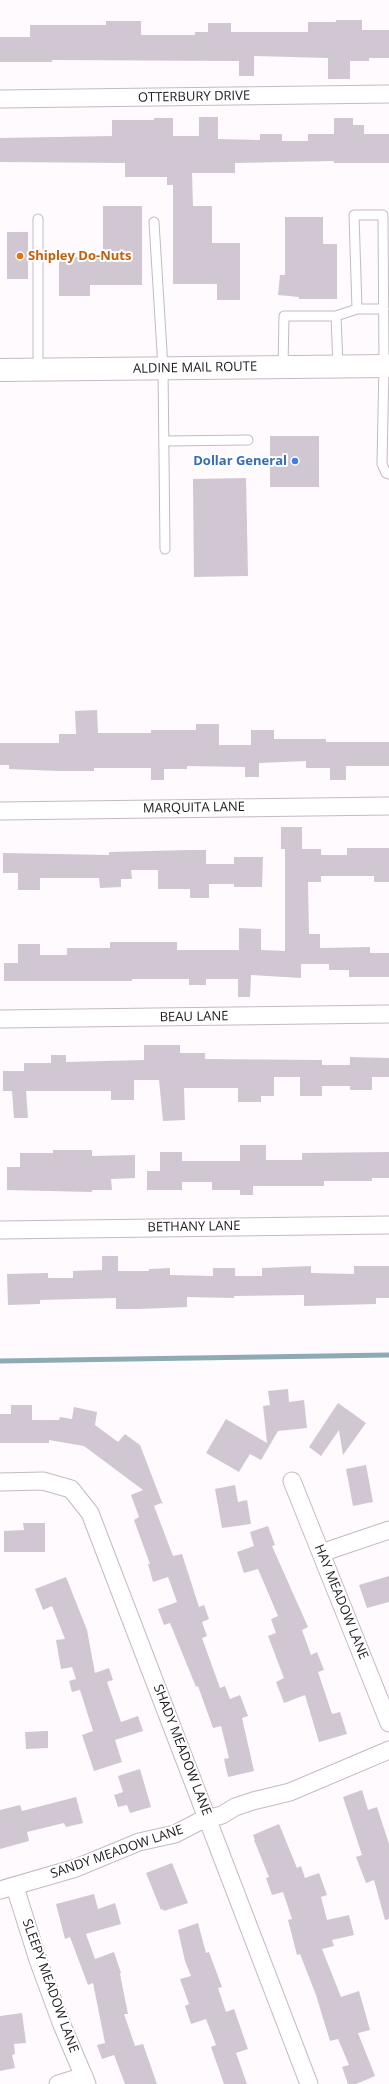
<!DOCTYPE html>
<html>
<head>
<meta charset="utf-8">
<style>
	body { margin:0 }
	canvas { display:block; background:#fefafe }
</style>
</head>
<body>
<canvas width="389" height="2084"></canvas>
<script>
const g = document.querySelector('canvas').getContext('2d');
g.lineJoin = 'round';
function strokePath(path, color, width, dash) {
  g.strokeStyle = color;
  g.lineWidth = width;
  g.lineCap = dash ? 'butt' : 'round';
  g.setLineDash(dash || []);
  g.stroke(path);
}
function fillPath(path, color) {
  g.fillStyle = color;
  g.fill(path, 'evenodd');
}
function label(font, color, halo, rows, align = 'center') {
  g.font = font + ' "Open Sans",sans-serif';
  g.lineWidth = 4;
  g.setLineDash([]);
  g.textBaseline = 'middle';
  g.strokeStyle = halo;
  g.fillStyle = color;
  for (const [text, x, y, turn = 0] of rows) {
    g.save();
    g.translate(x, y);
    g.rotate((+turn || 0) * Math.PI / 180);
    g.textAlign = isNaN(turn) ? turn : align;
    if (halo) g.strokeText(text, 0, 0);
    g.fillText(text, 0, 0);
    g.restore();
  }
}
const stream = new Path2D(`
	M0,1361L389,1355`);
const building = new Path2D(`
	M336,20H362V30H389V58H369V61H350V79H328V58L254,56V76H239V61L52,60V62H0V37H30V25H106V21H141V35H195V32H208V23H231V32H308V22H336Z
	M199,117H218V139L260,140V134H282V141H308V134H334V118H353V125H364V134H389V163H334V161L235,163V173H192L193,206H212V243H240V300H217V284H173V185H167V177H125V163L0,162V138L112,136V120H154V118H173V136H199Z
	M103,206H142V285H90V296H59V257H103Z
	M285,217H323V244H337V299H299V297L278,295L280,275H285Z
	M7,232H28V279H7Z
	M270,436H319V487H270Z
	M246,478L248,576L194,577L193,479Z
	M97,710L98,733H151V730H196V724H219V745H251V730H274V739H326V742H389V766H346V780H330V768H306V761L259,763V777H245V767L187,766V769H164V780H151V768H94V771H59L9,769V765H0V743H59V734H76L75,711Z
	M281,827H302V849H321V855H347V848H389V882H374V876H321V882H308L309,934H320V948L370,947V953H389V977H349V970H329V964H301V978L251,975L250,997H238V979H206V985H189V979H132V981H4V963H18V944H40V955H67V948H110V942H177V950H239V928L261,929V950L285,951V849H281Z
	M190,850H206V864H234V857H263L262,887H234V884H209V898H190V889H158V870H131L132,879H121V887L100,888L99,878H40V890H18V873H3V853L109,855V852Z
	M144,1045H180V1053H205V1059L322,1060V1065H350V1057L389,1058V1077H372V1090H350V1086H322V1096H300V1077H274V1096H261V1102H238V1088H184L185,1120L163,1121L159,1080H134V1100H111V1091H26L28,1118H14L12,1091H3V1071H24V1063H51V1055H66V1062L144,1060Z
	M240,1145H266V1160H302V1153L389,1152V1178H372V1181H324V1186H253V1195H240V1190H212V1182H182V1190H147V1171H160V1152H182V1161H240Z
	M53,1150H92V1156L135,1155V1178L111,1179L112,1190H92V1192L7,1190V1167H20V1153H53Z
	M102,1256H118V1271H149V1269L170,1268V1275L213,1276V1268H235V1276H262V1268L311,1266V1273L354,1274V1266H389V1298H376V1304L304,1306V1295L234,1296V1298L187,1297V1307L139,1309H116V1298L40,1300V1304L8,1305L7,1274L48,1273V1278H73V1271L102,1270Z
	M288,1389L289,1402L304,1400L307,1428L278,1431L261,1460L250,1454L239,1472L206,1453L226,1419L267,1443L263,1406L270,1405L268,1391Z
	M338,1403L366,1423L343,1455L339,1430L321,1456L309,1447Z
	M11,1405H32V1420H59L60,1417L72,1419L74,1407L97,1412L95,1425L118,1442L125,1434L140,1445L163,1505L161,1503L154,1506L173,1556L182,1554L199,1607L204,1605L209,1619L202,1622L207,1636L202,1638L220,1688L225,1686L230,1699L240,1695L248,1716L242,1718L254,1771L228,1777L224,1759L229,1758L221,1726L213,1728L198,1686L196,1687L170,1623L164,1625L158,1609L177,1602L168,1577L153,1582L148,1564H150L134,1520L139,1517L131,1495L143,1490L84,1446L49,1440V1443H0V1414H11Z
	M366,1465L373,1502L353,1506L346,1469Z
	M235,1485L238,1502L247,1500L251,1524L222,1528L215,1489Z
	M23,1523H45V1552H4V1531L24,1530Z
	M268,1526L275,1545L272,1546L308,1627L302,1630L311,1655L317,1652L324,1670L318,1672L332,1714L340,1712L347,1734L319,1742L305,1695L284,1703L276,1682L284,1678L268,1636L276,1633L271,1619L278,1616L258,1569L244,1573L237,1552L254,1546L250,1532Z
	M389,1576V1602L367,1608L359,1585Z
	M66,1577L87,1630L95,1673L109,1668L113,1680L107,1682L121,1722L138,1716L143,1731L115,1740L122,1762L94,1771L82,1735L93,1731L80,1690L72,1692L69,1681L76,1679L72,1667L61,1669L56,1640L65,1639L52,1606L43,1610L35,1589Z
	M48,1731V1748L26,1749L25,1732Z
	M140,1769L151,1807L130,1813L127,1805L118,1807L114,1795L123,1792L118,1776Z
	M362,1790L368,1810L377,1807L389,1844V1919L385,1920L374,1880L366,1883L356,1857L362,1855L343,1797Z
	M76,1797L83,1823L66,1827L64,1823L27,1832L29,1841L0,1849V1810L20,1805L22,1811Z
	M279,1824L297,1868L301,1866L305,1878L319,1873L327,1895L321,1897L327,1920L349,1915L354,1935L332,1940L334,1946L322,1949L341,1997L359,1991L370,2030L358,2033L375,2076L356,2084H348L342,2067L349,2065L338,2039L330,2041L316,1995L300,1954L297,1955L288,1920L292,1919L283,1892L272,1895L266,1878L269,1877L254,1840H255L253,1835Z
	M172,1863L188,1903L164,1911L163,1909L161,1910L146,1873Z
	M94,1894L98,1909L115,1903L121,1924L86,1934L95,1959L114,1952L121,1973L120,1974L128,2014H124L135,2046L143,2044L157,2084H125L114,2055L102,2059L97,2045L105,2043L93,1983L88,1985L70,1937L65,1939L56,1904Z
	M198,1923L206,1953L209,1952L222,1987L218,1988L226,2012L234,2009L248,2049L236,2053L247,2084H224L211,2047L216,2045L206,2019L191,2024L185,2006L189,2004L180,1979L191,1976L185,1961L178,1930Z
	M22,2013L26,2043L14,2044L15,2054L12,2055L15,2068L0,2071V2016Z`);
const service = new Path2D(`
	M38,219V369
	M154,222L163,368L165,549
	M357,309L354,215H383L384,366L382,464L386,473L389,474
	M336,316L357,309H384
	M283,367L284,316H336L338,366
	M165,441L248,440`);
const minor = new Path2D(`
	M0,99L389,94
	M0,811L389,806
	M0,1019L389,1014
	M0,1230L389,1225
	M292,1481L389,1723
	M0,1482L43,1481L71,1489L90,1513L309,2084
	M321,1553L389,1530
	M15,1887L38,1960L62,2025L87,2084
	M0,1890L76,1868L139,1842L175,1834L202,1820L222,1815L235,1807L253,1801L290,1792L389,1750
	M58,2084L84,2076`);
const secondary = new Path2D(`
	M0,370L389,366`);
const markers = [
	[20,256,4,"#e8710a"],
	[295,461,4,"#3f7fe0"]
];
const streetNames = [
	["OTTERBURY DRIVE",194,97,-1],
	["ALDINE MAIL ROUTE",195,368,-1],
	["MARQUITA LANE",194,808,-1],
	["BEAU LANE",194,1017,-1],
	["BETHANY LANE",194,1227,-1],
	["HAY MEADOW LANE",341,1602,68],
	["SHADY MEADOW LANE",182,1750,69],
	["SANDY MEADOW LANE",117,1852,-19],
	["SLEEPY MEADOW LANE",50,1986,70]
];
const foodNames = [
	["Shipley Do-Nuts",28,256]
];
const shopNames = [
	["Dollar General",287,461]
];
strokePath(stream, '#8daab5', 5);
fillPath(building, '#d0c7d3');
strokePath(service, '#c4bac5', 11);
strokePath(minor, '#c4bac5', 19);
strokePath(secondary, '#c4bac5', 24);
strokePath(service, '#fff', 9);
strokePath(minor, '#fff', 17);
strokePath(secondary, '#fff', 22);
for (const [x, y, r, color] of markers) {
  const dot = new Path2D();
  dot.arc(x, y, r, 0, 2 * Math.PI);
  g.fillStyle = color;
  g.fill(dot);
  strokePath(dot, '#fff', 1.5);
}
label('13px', '#1d191d', '#fff', streetNames);
label('bold 13px', '#c56008', '#fff', foodNames, 'left');
label('bold 13px', '#366cbe', '#fff', shopNames, 'right');
</script>
</body>
</html>
